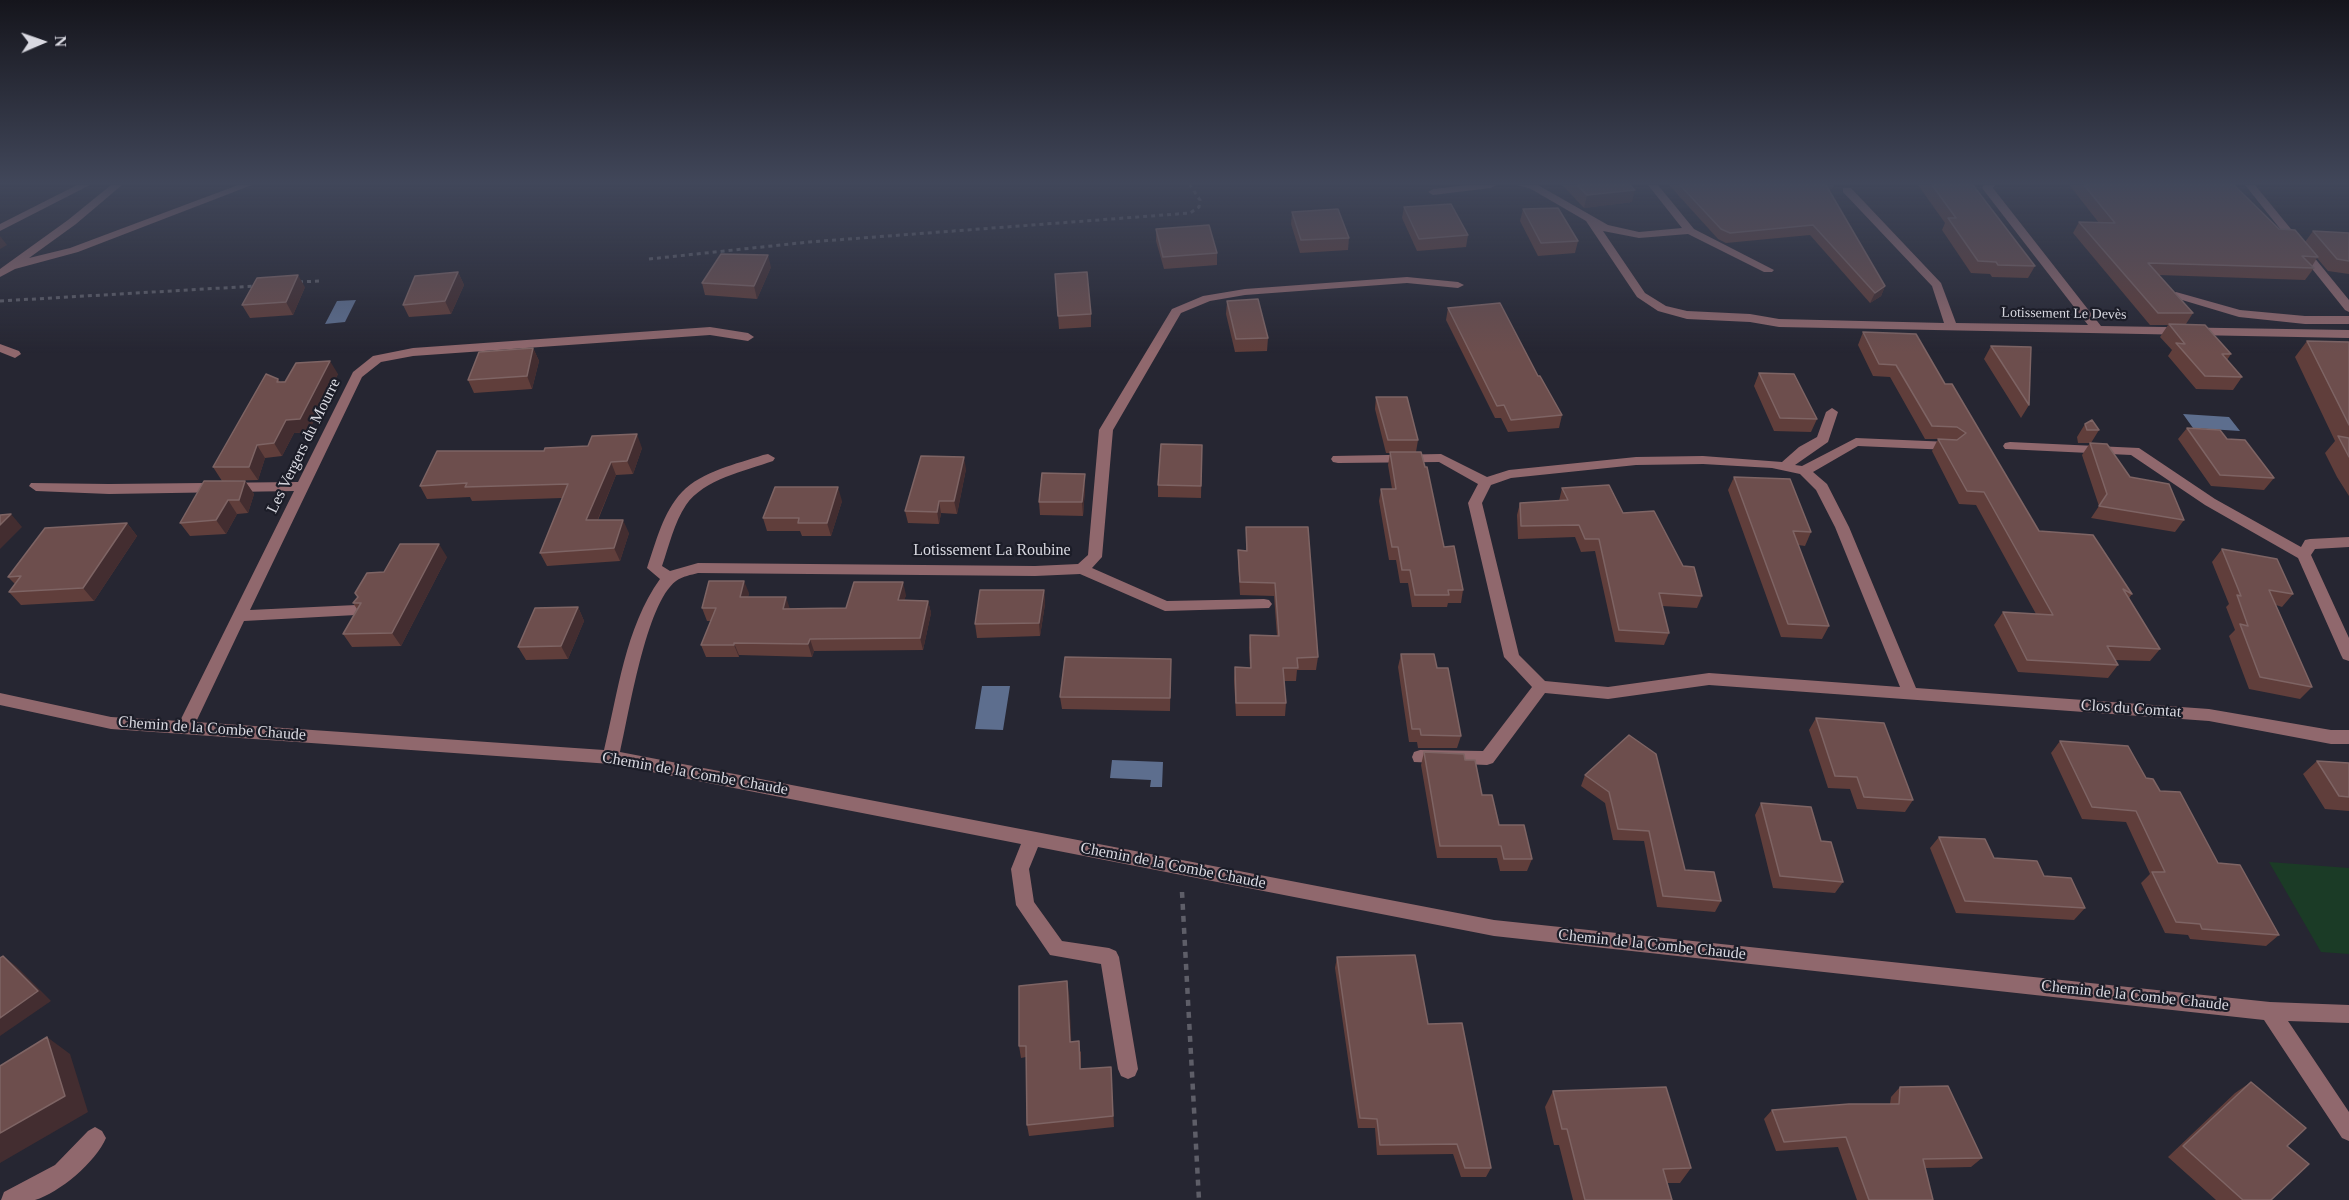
<!DOCTYPE html>
<html>
<head>
<meta charset="utf-8">
<style>
	body { margin:0 }
	#map { position:relative; width:2349px; height:1200px; overflow:hidden; background:#262632; font-family:Georgia,serif }
	canvas { display:block }
	.north { position:absolute; left:12px; top:12px; width:60px; height:60px; -webkit-text-stroke:4px #1c1d28; paint-order:stroke; rotate:88deg; font-size:16px; font-weight:700; line-height:24px; text-align:center; color:#d9d9e1 }
	.north::after { content:''; display:block; margin:auto; width:21px; height:27px; background:#d9d9e1; clip-path:polygon(50% 0,100% 100%,50% 72%,0 100%) }
</style>
</head>
<body>
<div id="map">
<canvas width="2349" height="1200"></canvas>
<div class="north">N</div>
</div>
<script>
const g = document.querySelector('canvas').getContext('2d');
g.lineJoin = 'round';
function fillPath(path, color) {
  g.fillStyle = color;
  g.fill(path, 'evenodd');
}
function strokePath(path, color, width, dash) {
  g.strokeStyle = color;
  g.lineWidth = width;
  g.lineCap = dash ? 'butt' : 'round';
  g.setLineDash(dash || []);
  g.stroke(path);
}
function label(font, color, halo, rows, align = 'center') {
  g.font = font + ' Georgia,serif';
  g.lineWidth = 4.5;
  g.setLineDash([]);
  g.textBaseline = 'middle';
  g.strokeStyle = halo;
  g.fillStyle = color;
  for (const [text, x, y, turn = 0] of rows) {
    g.save();
    g.translate(x, y);
    g.rotate((+turn || 0) * Math.PI / 180);
    g.textAlign = isNaN(turn) ? turn : align;
    if (halo) g.strokeText(text, 0, 0);
    g.fillText(text, 0, 0);
    g.restore();
  }
}
const green = new Path2D(`
	M2269,862L2349,868V954L2321,952Z`);
const water = new Path2D(`
	M356,300L345,322L325,324L337,301Z
	M2183,414L2229,417L2240,431L2193,428Z
	M982,686H1010L1003,730L975,729Z
	M1112,760L1163,762L1162,787H1150L1151,780L1110,778Z`);
const pathFar1 = new Path2D(`
	M649,259L809,242L1190,213L1199,207L1200,200L1190,185
	M299,282L319,281
	M0,301L256,286`);
const path = new Path2D(`
	M1182,892L1199,1200`);
const minor = new Path2D(`
	M77,185H90L0,231V224Z
	M111,185H122L76,224L29,258L70,248L238,185H252L78,252L15,269L0,277V269L68,220Z
	M1467,185H1496L1491,188L1433,195L1428,192L1433,189Z
	M1517,185H1538L1608,225L1639,232L1682,228L1648,185H1658L1694,229L1774,270L1772,272H1764L1688,234L1639,238L1603,231L1645,293L1666,306L1687,311L1750,314L1779,319L1944,323L1932,286L1843,192V188H1851L1941,283L1956,323L2088,325L1982,188L1984,185H1995L1993,188L2101,326L2349,330V338L1779,327L1750,322L1687,319L1658,311L1637,297L1586,221L1531,189Z
	M2245,185H2255L2349,300V312L2345,310Z
	M1407,277L1458,282L1464,285L1458,288L1407,283L1245,295L1210,301L1181,313L1113,430L1102,557L1092,568L1167,601L1264,599L1269,600L1272,604L1269,608L1165,611L1080,574L1035,576L698,573C691,575 683,576 676,581C646,603 629,714 620,752L1494,920L2270,1002L2349,1005V1023L2288,1021L2349,1112V1141L2342,1138L2264,1020L1494,936L1038,847L1029,869L1034,902L1062,941L1109,948L1116,951L1119,957L1138,1069L1135,1076L1128,1079L1121,1076L1118,1069L1101,964L1050,955L1016,905L1011,869L1021,844L611,764L111,729L0,705V693L111,717L180,721L294,491L109,494L36,491L29,486L31,483L109,484L298,482L353,372L373,356L413,348L710,327L748,333L754,337L748,341L710,335L413,356L381,362L362,377L250,610L356,605L361,606L364,610L361,614L356,615L244,621L196,722L604,750C618,693 625,628 660,579L647,568C656,542 663,512 682,492C702,471 737,464 763,455L768,454L775,458L773,461C745,471 704,479 686,505C674,523 669,546 662,566L670,571L698,563L1035,566L1078,564L1088,555L1099,430L1172,309L1203,296L1245,289Z
	M2176,292L2240,310L2305,316H2349V324H2305L2239,317L2172,297L2170,295Z
	M0,344L19,351L21,354L15,358L0,352Z
	M1832,408L1838,412L1828,442L1795,465L1802,466L1856,438L1950,442L1957,446L1950,450L1858,446L1813,472L1827,484L1849,527L1916,688L2209,709L2331,730H2349V744H2331L2209,721L1709,685L1608,699L1545,693L1493,763L1487,765L1414,762L1412,757L1414,752L1420,750L1483,751L1532,687L1504,657L1468,503L1478,484L1439,462L1338,463L1333,462L1331,459L1333,456L1441,454L1487,477L1509,470L1636,457L1703,456L1782,462L1799,447L1817,437L1826,412ZM1703,464L1772,468L1800,474L1816,490L1835,527L1900,687L1709,673L1608,687L1545,681L1519,655L1482,503L1491,485L1511,478L1636,465Z
	M2010,442L2139,448L2215,499L2301,547L2305,540L2310,539L2349,537V547L2315,549L2311,555L2349,638V661L2343,659L2341,655L2298,558L2205,505L2131,455L2005,449L2003,446L2005,443Z
	M95,1127L102,1131L106,1138C96,1162 59,1193 35,1200C25,1200 11,1200 1,1200L4,1192L55,1165L88,1131Z`);
const wall = new Path2D(`
	M1562,185H1630L1632,202L1584,208Z
	M1669,185H1834L1833,188L1829,190L1885,286L1881,296L1870,303L1810,235L1726,243L1718,239Z
	M1918,185H1973L2035,266L2028,278L1992,277L1990,274L1971,273L1942,230L1945,223Z
	M2071,185H2234L2279,229L2305,242L2313,231L2349,233V274L2328,271L2317,258L2312,266L2314,268L2305,280L2159,275L2193,313L2186,324L2231,354L2227,360L2242,377L2233,390L2196,389L2168,356L2172,350L2160,337L2168,325H2150L2073,233L2079,222L2099,223L2070,186Z
	M1404,207L1468,235L1466,247L1417,251L1402,218Z
	M1523,209L1578,241L1575,253L1538,256L1520,221Z
	M1292,212L1349,238L1348,250L1300,253L1291,224Z
	M1156,229L1217,253V265L1164,269L1156,241Z
	M771,267L757,299L705,295L702,283Z
	M458,272L464,285L451,314L409,317L403,305Z
	M1055,274L1091,314V327L1059,329Z
	M305,287L293,315L250,318L242,305Z
	M1227,301L1268,338L1267,351L1235,352L1226,314Z
	M1448,308L1538,376L1562,415L1559,428L1508,432L1501,418H1495L1446,320Z
	M1863,332L1945,384L2039,531L2132,594L2129,598L2160,649L2150,661L2115,660L2118,665L2108,678L2018,672L1994,625L2003,612L2036,614L1976,505L1959,504L1932,451L1938,439H1925L1890,377L1873,376L1858,345Z
	M2307,341L2349,342V496L2337,477L2325,453L2335,441L2295,357Z
	M1991,346L2029,405L2021,418L1984,359Z
	M533,348L539,361L532,389L474,393L468,380Z
	M1759,373L1817,419L1811,432L1774,431L1754,386Z
	M338,374L308,432L294,433L282,456L265,458L258,480L222,481L213,467L278,379L280,382Z
	M1376,397L1418,440L1416,452L1444,547L1463,590L1461,603H1448L1447,607H1412L1408,583H1400L1396,560H1389L1379,501L1381,489H1392L1388,465L1390,453H1386L1375,409Z
	M2085,424L2099,430L2091,443L2130,477L2184,520L2175,532L2091,518L2099,506L2082,455L2090,443H2078L2077,437Z
	M2187,428L2227,439L2274,478L2264,490L2211,486L2178,439Z
	M1202,445L1201,498L1158,497V485Z
	M588,446L642,448L633,474L616,475L598,520L629,533L620,561L547,566L540,553L562,498L472,501L470,497L427,499L420,486L544,451Z
	M966,469L957,514L941,513L939,524L908,523L905,511Z
	M1734,477L1811,532L1805,546L1798,545L1829,626L1822,639L1781,637L1728,490Z
	M245,481L254,494L248,513L237,514L226,534L190,536L180,523Z
	M1085,488L1083,516L1040,515L1039,502Z
	M1562,488L1623,513L1683,566L1702,596L1697,608L1662,606L1669,633L1664,645L1615,642L1595,551L1581,552L1575,537L1518,539L1517,515L1520,503L1559,501Z
	M842,501L831,536H802L800,531H767L763,518Z
	M127,523L137,536L94,601L21,605L9,592L15,584L8,577Z
	M1246,527L1318,657L1316,670H1297L1296,681H1284L1286,703L1285,716H1236L1234,680L1235,667L1250,668L1249,648L1250,635L1277,636L1274,596L1240,595L1238,563V550H1246Z
	M2222,549L2293,594L2282,607L2276,605L2312,687L2300,699L2249,689L2229,636L2235,630L2226,607L2229,604L2212,562Z
	M447,557L401,646L352,647L343,634L357,609L353,603L384,572Z
	M1044,590L1045,604L1040,636L977,638L975,624Z
	M749,593L748,597L790,609L846,608L906,595L904,600L928,601L931,613L923,650L814,651L812,657L739,655V657H706L701,645L711,621H707L702,608Z
	M578,607L584,621L568,659L526,660L518,647Z
	M1401,654L1437,668L1461,736L1457,748H1418L1417,742H1409L1398,667Z
	M1171,659L1170,711L1062,709L1060,697Z
	M1816,718L1913,800L1905,812L1857,809L1850,789L1828,788L1809,730Z
	M1629,735L1685,870L1721,901L1715,912L1657,907L1644,841L1613,840L1605,803L1581,786L1585,775Z
	M2060,741L2146,778L2160,791L2218,863L2279,935L2266,946L2190,939L2188,935L2165,933L2141,883L2150,874L2126,822L2082,819L2051,753Z
	M1424,752L1482,795L1499,825L1532,859L1527,871H1500L1497,858H1437L1421,765Z
	M2317,761L2349,763V811L2325,809L2303,774Z
	M1761,803L1821,841L1843,882L1835,893L1773,888L1755,815Z
	M1939,837L1994,858L2044,876L2085,908L2074,920L1956,913L1930,848Z
	M1337,957L1428,1024L1491,1168L1486,1177H1461L1453,1154L1377,1155L1375,1128H1358L1335,968Z
	M1069,993L1071,1042L1081,1052V1069L1111,1067L1114,1127L1029,1136L1027,1125L1026,1057L1021,1058L1019,1046Z
	M2251,1082L2287,1146L2271,1200H2216L2168,1157L2235,1093Z
	M1900,1087L1982,1158L1971,1167L1925,1168L1933,1200H1857L1838,1147L1776,1151L1764,1119L1772,1110L1890,1104L1891,1097Z
	M1553,1091L1691,1168L1680,1183H1667L1672,1200H1573L1559,1145H1554L1545,1107Z`);
const shadedWall = new Path2D(`
	M1826,185H1834L1833,188L1822,194Z
	M1635,190L1632,202L1584,208L1587,195Z
	M0,236L7,245L0,249Z
	M768,255L771,267L757,299L754,286Z
	M458,272L464,285L451,314L445,301Z
	M298,275L305,287L293,315L286,302Z
	M1885,286L1881,296L1870,303L1875,293Z
	M533,348L539,361L532,389L527,376Z
	M330,361L338,374L308,432L294,433L282,456L274,443L286,420Z
	M637,434L642,448L633,474L627,461Z
	M257,445L265,458L258,480L249,467Z
	M964,457L966,469L957,514L954,501Z
	M611,462L616,475L592,533L586,520Z
	M1085,474V488L1083,516L1082,502Z
	M245,481L254,494L248,513L239,500Z
	M838,487L842,501L831,536L827,523Z
	M228,500L237,514L226,534L216,520Z
	M939,501L941,513L939,524L937,512Z
	M11,514L22,527L0,549V525Z
	M623,520L629,533L620,561L614,548Z
	M127,523L137,536L94,601L83,588Z
	M439,544L447,557L401,646L392,633Z
	M744,581L749,593L744,609L740,597Z
	M903,582L906,595L901,612L898,600Z
	M1044,590L1045,604L1040,636L1039,623Z
	M786,597L790,609H783Z
	M928,601L931,613L923,650L920,638Z
	M578,607L584,621L568,659L561,646Z
	M810,639L814,651L812,657L808,644Z
	M734,643L739,655V657L734,645Z
	M3,956L16,966L51,1001L0,1036V1018Z
	M1067,981L1069,993L1072,1053L1070,1042Z
	M47,1037L70,1054L88,1112L0,1163V1133Z`);
const building = new Path2D(`
	M1577,185H1630L1635,190L1587,195Z
	M1680,185H1826L1885,286L1875,293L1813,225L1730,233L1721,229Z
	M1932,185H1973L2035,266L1998,265L1996,262L1978,261L1948,218H1956Z
	M2084,185H2234L2279,229L2295,230L2318,257L2302,256L2314,268L2148,263L2193,313H2158L2079,222L2115,223Z
	M1451,204L1468,235L1419,239L1404,207Z
	M1558,208L1578,241L1541,243L1523,209Z
	M1338,209L1349,238L1301,240L1292,212Z
	M1209,225L1217,253L1163,257L1156,229Z
	M2313,231L2349,233V261L2337,259Z
	M721,254L768,255L754,286L702,283Z
	M458,272L445,301L403,305L415,276Z
	M1087,272L1091,314L1058,316L1055,274Z
	M298,275L286,302L242,305L257,278Z
	M1258,299L1268,338L1236,339L1227,301Z
	M1500,303L1538,376H1540L1562,415L1511,420L1504,405L1497,406L1448,308Z
	M2169,324L2205,325L2231,354H2222L2242,377L2205,376L2176,343L2185,344Z
	M1863,332L1916,334L1945,384H1952L2039,531L2093,535L2132,594L2123,589L2160,649L2107,646L2118,665L2027,660L2003,612L2053,615L1984,492L1967,491L1938,439L1957,440L1966,433L1957,427L1932,426L1896,365L1879,364Z
	M2307,341L2349,342V425Z
	M1991,346L2031,347L2029,405Z
	M533,348L527,376L468,380L479,352Z
	M330,361L300,419L286,420L274,443L257,445L249,467H213L266,374L278,379L277,382H285L296,363Z
	M1759,373L1794,374L1817,419L1780,418Z
	M1376,397H1407L1418,440H1388Z
	M2092,420L2099,430H2087L2085,424Z
	M2187,428L2220,430L2227,439L2245,440L2274,478L2220,475Z
	M637,434L627,461L611,462L586,520H623L614,548L540,553L568,484L465,487L467,483L420,486L437,451H544L545,448L588,446L592,436Z
	M2338,436L2349,438V457Z
	M2090,443L2107,444L2130,477L2169,484L2184,520L2099,506L2107,494Z
	M1161,444L1202,445L1201,486L1158,485Z
	M1390,452H1421L1425,467H1427L1444,547L1454,546L1463,590H1448L1449,595H1415L1410,570H1402L1398,547H1392L1381,489H1396Z
	M921,456L964,457L954,501H939L937,512L905,511Z
	M1042,473L1085,474L1082,502H1039Z
	M1734,477L1790,479L1811,532L1793,531L1829,626L1788,624Z
	M204,481H245L239,500H228L216,520L180,523Z
	M1609,485L1623,513L1654,511L1683,566L1694,567L1702,596L1659,593L1669,633L1619,630L1599,539H1585L1579,525L1521,526L1520,503L1568,500L1562,488Z
	M775,487H838L827,523H798L799,518H763Z
	M11,514L0,525V515Z
	M127,523L83,588L9,592L21,576L8,577L45,528Z
	M1246,527H1308L1318,657L1297,658L1298,668H1283L1286,703H1236L1235,667L1251,668L1250,635L1279,636L1275,583L1240,582L1238,550L1247,551Z
	M400,544H439L392,633L343,634L361,603H353L358,597L355,593L367,573L384,572Z
	M2222,549L2277,559L2293,594L2269,590L2312,687L2260,677L2240,624L2248,626L2237,595L2241,596Z
	M709,581H744L740,597H786L783,609L846,608L854,582H903L898,600L928,601L920,638L810,639L808,644L734,643V645H701L716,608H702Z
	M980,590H1044L1039,623L975,624Z
	M578,607L561,646L518,647L535,608Z
	M1401,654H1434L1437,668H1448L1461,736L1421,735L1420,729H1412Z
	M1065,657L1171,659L1170,698L1060,697Z
	M1816,718L1884,723L1913,800L1864,797L1857,777L1835,776Z
	M1629,735L1656,754L1685,870L1714,872L1721,901L1663,896L1649,831L1618,829L1609,792L1585,775Z
	M2060,741L2128,746L2146,778L2153,779L2160,791L2180,792L2218,863L2240,865L2279,935L2202,929L2200,924L2176,922L2152,872H2165L2136,811L2092,807Z
	M1424,752L1464,754L1465,760H1475L1482,795H1492L1499,825H1524L1532,859H1504L1501,846H1440Z
	M2317,761L2349,763V797L2339,796Z
	M1761,803L1811,807L1821,841L1831,842L1843,882L1780,876Z
	M1939,837L1985,839L1994,858L2037,861L2044,876L2071,878L2085,908L1965,901Z
	M1415,955L1428,1024L1462,1023L1491,1168H1465L1457,1144L1380,1145L1377,1119L1360,1118L1337,957Z
	M3,956L38,991L0,1018V958Z
	M1067,981L1070,1042L1079,1041L1080,1069L1111,1067L1113,1116L1027,1125L1026,1046H1019V986Z
	M47,1037L65,1096L0,1133V1066Z
	M2251,1082L2306,1128L2287,1146L2309,1164L2271,1200H2243L2183,1146Z
	M1948,1086L1982,1158L1923,1159L1933,1200H1869L1846,1137L1784,1142L1772,1110L1849,1104H1899L1900,1087Z
	M1666,1087L1691,1168L1663,1169L1672,1200H1585L1567,1129H1562L1553,1091Z`);
const farStreetnames = [
	["Lotissement Le Devès",2064,314,1]
];
const streetNames = [
	["Les Vergers du Mourre",304,446,-64],
	["Lotissement La Roubine",992,551],
	["Clos du Comtat",2131,709,4],
	["Chemin de la Combe Chaude",212,729,4],
	["Chemin de la Combe Chaude",695,774,10],
	["Chemin de la Combe Chaude",1173,866,11],
	["Chemin de la Combe Chaude",1652,945,6],
	["Chemin de la Combe Chaude",2135,996,6]
];
fillPath(green, '#1b3b26');
fillPath(water, '#5d6e8e');
strokePath(pathFar1, '#5e5e68', 3, [4, 4]);
strokePath(path, '#5e5e68', 4.5, [6, 6]);
fillPath(minor, '#90686d');
fillPath(wall, '#603e3b');
fillPath(shadedWall, '#432d30');
fillPath(building, '#6d4e4d');
strokePath(building, '#7e6464', 1.5);
const sky = g.createLinearGradient(0, 0, 0, 353);
sky.addColorStop(0, '#15151c');
sky.addColorStop(0.52, '#41475a');
sky.addColorStop(1, '#41475a00');
g.fillStyle = sky;
g.fillRect(0, 0, 2349, 353);
label('14px', '#d9d9e1', '#1c1d28', farStreetnames);
label('16px', '#d9d9e1', '#1c1d28', streetNames);
</script>
</body>
</html>
